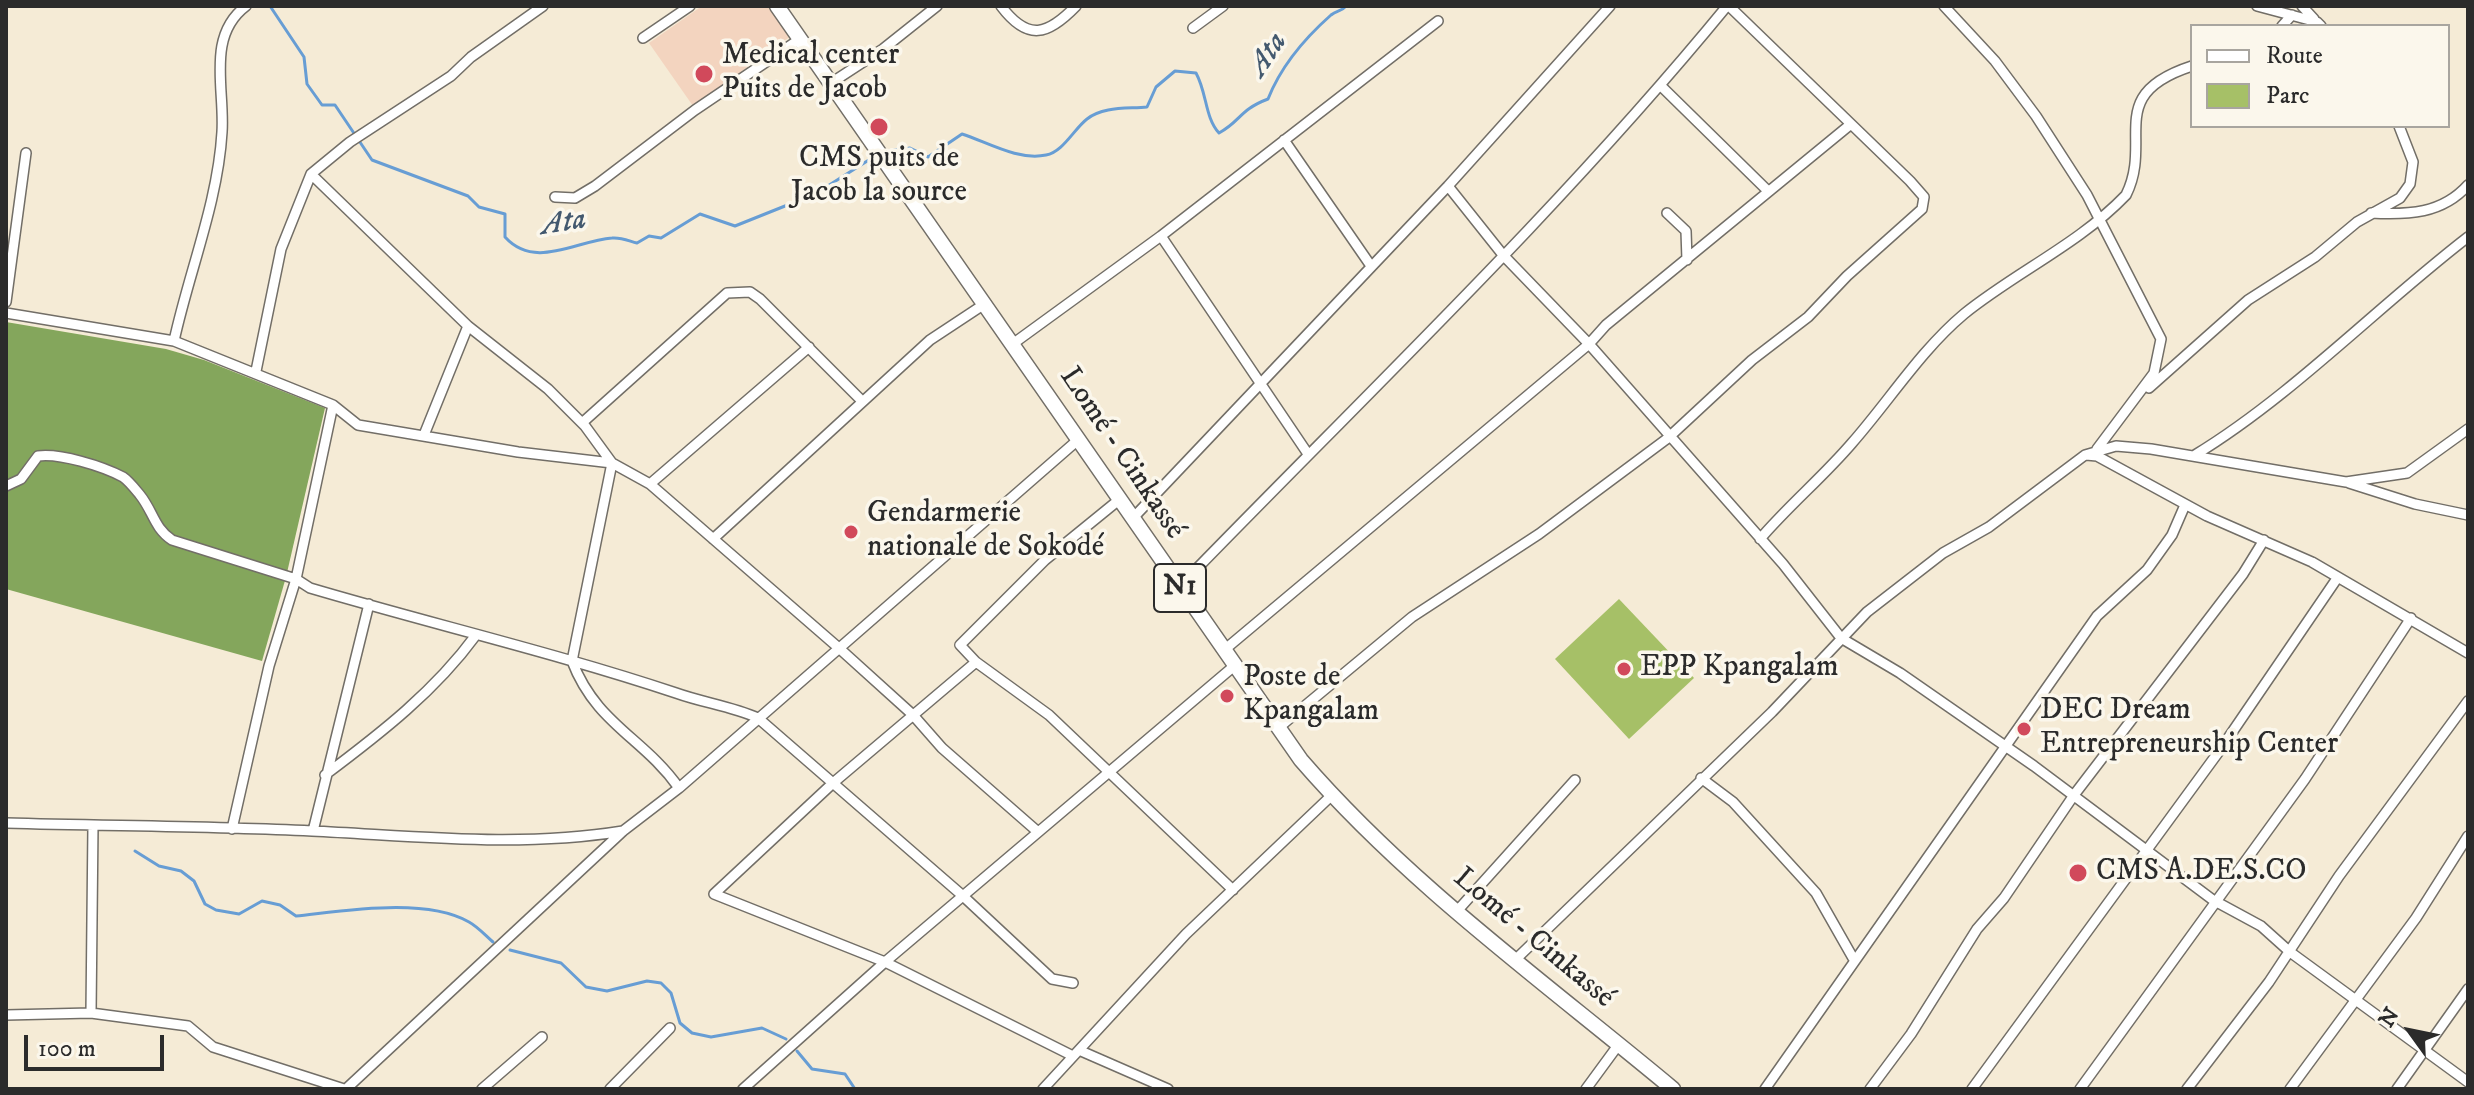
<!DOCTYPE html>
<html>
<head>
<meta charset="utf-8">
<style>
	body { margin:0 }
	#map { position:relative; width:2474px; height:1095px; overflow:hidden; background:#f5ebd6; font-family:"IM FELL DW Pica",serif }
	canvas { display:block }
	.frame { position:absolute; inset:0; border:8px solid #2b2b2b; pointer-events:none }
	.legend { position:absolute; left:2190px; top:24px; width:260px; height:104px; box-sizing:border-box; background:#fbf7ec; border:2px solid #a8a59f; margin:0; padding:10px 14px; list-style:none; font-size:24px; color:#2b2b2b }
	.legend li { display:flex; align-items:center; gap:16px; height:40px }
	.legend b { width:40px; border:2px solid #a8a59f }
	.north { position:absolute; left:2370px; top:991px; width:80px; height:80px; -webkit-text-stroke:6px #fbf7ec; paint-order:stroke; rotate:303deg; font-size:22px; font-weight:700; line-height:32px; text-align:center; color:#2b2b2b }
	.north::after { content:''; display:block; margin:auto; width:28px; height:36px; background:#2b2b2b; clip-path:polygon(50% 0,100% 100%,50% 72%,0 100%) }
	.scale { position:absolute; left:24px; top:1035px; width:140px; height:36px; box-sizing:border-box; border:4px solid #2b2b2b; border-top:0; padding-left:10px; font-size:24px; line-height:28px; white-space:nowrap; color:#2b2b2b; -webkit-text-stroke:6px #fbf7ec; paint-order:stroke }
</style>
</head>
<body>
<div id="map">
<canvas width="2474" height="1095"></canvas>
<div class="frame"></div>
<ul class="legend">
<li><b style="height:10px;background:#fff"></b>Route</li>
<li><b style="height:22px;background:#a6c067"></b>Parc</li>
</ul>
<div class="north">N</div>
<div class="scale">100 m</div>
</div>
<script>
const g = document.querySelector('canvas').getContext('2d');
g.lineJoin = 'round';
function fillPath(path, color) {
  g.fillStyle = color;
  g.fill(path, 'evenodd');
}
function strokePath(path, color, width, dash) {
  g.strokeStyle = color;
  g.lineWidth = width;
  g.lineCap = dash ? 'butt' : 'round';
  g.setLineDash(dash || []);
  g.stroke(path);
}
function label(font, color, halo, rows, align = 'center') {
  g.font = font + ' "IM FELL DW Pica",serif';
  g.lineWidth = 7;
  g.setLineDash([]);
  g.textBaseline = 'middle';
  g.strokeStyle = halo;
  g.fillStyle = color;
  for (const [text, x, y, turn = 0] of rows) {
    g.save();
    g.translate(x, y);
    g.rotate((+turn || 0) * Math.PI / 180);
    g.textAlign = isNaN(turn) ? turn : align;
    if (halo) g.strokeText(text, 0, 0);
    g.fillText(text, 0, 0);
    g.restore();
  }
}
const built = new Path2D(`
	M702,6H770L791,36L693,106L649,43Z`);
const green = new Path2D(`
	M1619,599L1694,678L1629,739L1555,659Z`);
const forest = new Path2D(`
	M6,322L166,349L204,360L325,408L286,577L262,661L6,589Z`);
const stream = new Path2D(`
	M270,6L304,57L307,84L322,105H335L372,160L468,196L479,207L505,214V237C535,270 575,241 612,238C621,237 629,241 637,243L649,236L661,238L700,214L735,226L815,194L872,158
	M889,151L910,148L928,157L962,134C987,142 1018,161 1046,155C1063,152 1074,129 1087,119C1103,106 1128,109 1147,107L1156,87L1175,71L1196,73C1207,93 1205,118 1219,133C1241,121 1239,110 1268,99C1281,66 1305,38 1331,15C1337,10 1341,12 1346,6
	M135,851L159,866L181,871L194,881L205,904L216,910L239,914L262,901L280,905L296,916C344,911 425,897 469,922C478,927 485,935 493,942
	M510,950L561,963L586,987L607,991L647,981L661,983L671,993L680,1023L692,1033L711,1037L762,1028L786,1039
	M797,1051L812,1069L845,1074L855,1089`);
const minor = new Path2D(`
	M1001,6C1028,42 1048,35 1076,6
	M1944,6L1995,61L2036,116L2087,195L2161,339L2154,373L2097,449
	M2257,6L2317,22L2321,26
	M2302,6L2314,19
	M2282,26L2292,15
	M1193,28L1223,6
	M643,38L690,6
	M831,83L883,49L937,6
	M1661,86L1768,191
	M1284,140L1371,266
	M311,174L468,326L548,389L585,426L612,463L572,661C596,724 644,738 679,788
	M1448,186L1503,255L1589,344L1783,564L1841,638L1900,673L2034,766L2213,900L2261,926L2290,952L2468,1082
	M555,197L575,198L595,186L695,110L800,39
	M1667,213L1686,231L1687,260
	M2371,213C2408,215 2442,214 2468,185
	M1161,236L1308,454
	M6,302L26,153
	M6,313L174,341L333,405L358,425L518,452L612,463L650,484L840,649L913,715L942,748L1038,832
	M174,341C189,272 218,202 222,132C225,89 206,36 246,6
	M1014,343L1161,236L1438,21
	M256,371L281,249L311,174L350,142L451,76L471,57L543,6
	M2149,388L2248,300L2315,257L2357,222L2400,198L2410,184L2413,162L2399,126
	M333,405L296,579L310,588C432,624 556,653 676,693C704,703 731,706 758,718L963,896L1052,979L1073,983
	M582,423L727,293L750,292L760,299L862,401
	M424,435L468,326
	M2086,455L2097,456L2207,516L2312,562L2468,653
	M2195,455C2292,396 2377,307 2468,237
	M2349,483L2415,504L2468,515
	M650,484L809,347
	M6,486L21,479L38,456C60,453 102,466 123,477C129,481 135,489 140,495C153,511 154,528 172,540L296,579L269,666L232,829
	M1120,499L1045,560L960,645L976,662L1049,715L1233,890
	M1133,518L1448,186L1610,6
	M713,539L930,340L986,303
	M1760,539C1789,505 1823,477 1852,443C1889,401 1921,350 1964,314C2016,272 2079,244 2126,195C2154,139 2103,95 2192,66
	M1179,587C1364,396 1558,212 1727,6
	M1223,651L1589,344L1606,325L1851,124
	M976,662L833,783L714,894L885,962L1073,1056
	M1277,729L1412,617L1539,534L1668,438L1752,360L1808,317L1847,276L1922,209L1924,197L1910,181L1729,6
	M325,775C381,733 435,691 476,635
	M1701,778L1733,802L1816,893L1853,958
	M6,823C108,826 210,826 312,831C417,836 518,848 623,831
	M313,831L369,604
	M1458,910L1575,780
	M1514,961L1772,712L1867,612L1943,553L1989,527L2085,455L2116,446L2151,449L2346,482L2407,473L2468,429
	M91,1013L93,825
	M6,1015L91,1013L188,1026L213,1047L344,1089
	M1081,1051L1168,1089
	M346,1089L623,831L679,788L1079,439
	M482,1089L542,1037
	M610,1089L670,1028
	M743,1089L885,962L1233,667
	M1043,1089L1186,934L1331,796
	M1586,1089L1619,1044
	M1765,1089L2097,616L2147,570L2172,535L2185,505
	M1870,1089L1911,1034L1977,929L2004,898L2074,795L2243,574L2264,540
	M1972,1089L2220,750L2338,577
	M2080,1089L2305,779L2411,618
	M2187,1089L2269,982L2339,876L2468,701
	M2290,1089L2416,918L2468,836
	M2397,1089L2468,989`);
const highway = new Path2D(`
	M777,6L1301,760C1409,885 1546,983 1673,1089`);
const markers = [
	[704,74,10,"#d1495b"],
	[879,127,10,"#d1495b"],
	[851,532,8,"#d1495b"],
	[1624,669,8,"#d1495b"],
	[1227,696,8,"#d1495b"],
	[2024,729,8,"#d1495b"],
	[2078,873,10,"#d1495b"]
];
const shields = [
	[1180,588,52]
];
const shieldNames = [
	["N1",1180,588]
];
const poiNames = [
	["Medical center",722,57],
	["Puits de Jacob",722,91],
	["CMS puits de",879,160,"center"],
	["Jacob la source",879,194,"center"],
	["Gendarmerie",867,515],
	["nationale de Sokodé",867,549],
	["EPP Kpangalam",1640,669],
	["Poste de",1243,679],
	["Kpangalam",1243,713],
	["DEC Dream",2040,712],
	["Entrepreneurship Center",2040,746],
	["CMS A.DE.S.CO",2096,873]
];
const streetNames = [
	["Lomé - Cinkassé",1121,454,56],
	["Lomé - Cinkassé",1533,939,40]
];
const waterNames = [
	["Ata",1269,55,-56],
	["Ata",564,224,-9]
];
fillPath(built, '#f3d4bf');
fillPath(green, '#a6c067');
fillPath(forest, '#84a65c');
strokePath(stream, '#679dd4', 3);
strokePath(minor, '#726e67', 12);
strokePath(highway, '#726e67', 17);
strokePath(minor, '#fff', 9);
strokePath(highway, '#fff', 14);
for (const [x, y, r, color] of markers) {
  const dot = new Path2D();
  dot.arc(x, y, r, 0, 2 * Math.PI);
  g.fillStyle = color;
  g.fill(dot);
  strokePath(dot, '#fbf7ec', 3);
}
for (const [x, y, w] of shields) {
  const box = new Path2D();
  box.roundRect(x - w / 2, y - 24, w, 48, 6);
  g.fillStyle = '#fbf7ec';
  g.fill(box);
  strokePath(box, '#2b2b2b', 2);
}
label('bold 28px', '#2b2b2b', null, shieldNames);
label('30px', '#2b2b2b', '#fbf7ec', poiNames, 'left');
label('30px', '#2b2b2b', '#fbf7ec', streetNames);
label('italic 32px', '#43596f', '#fbf7ec', waterNames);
</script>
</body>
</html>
